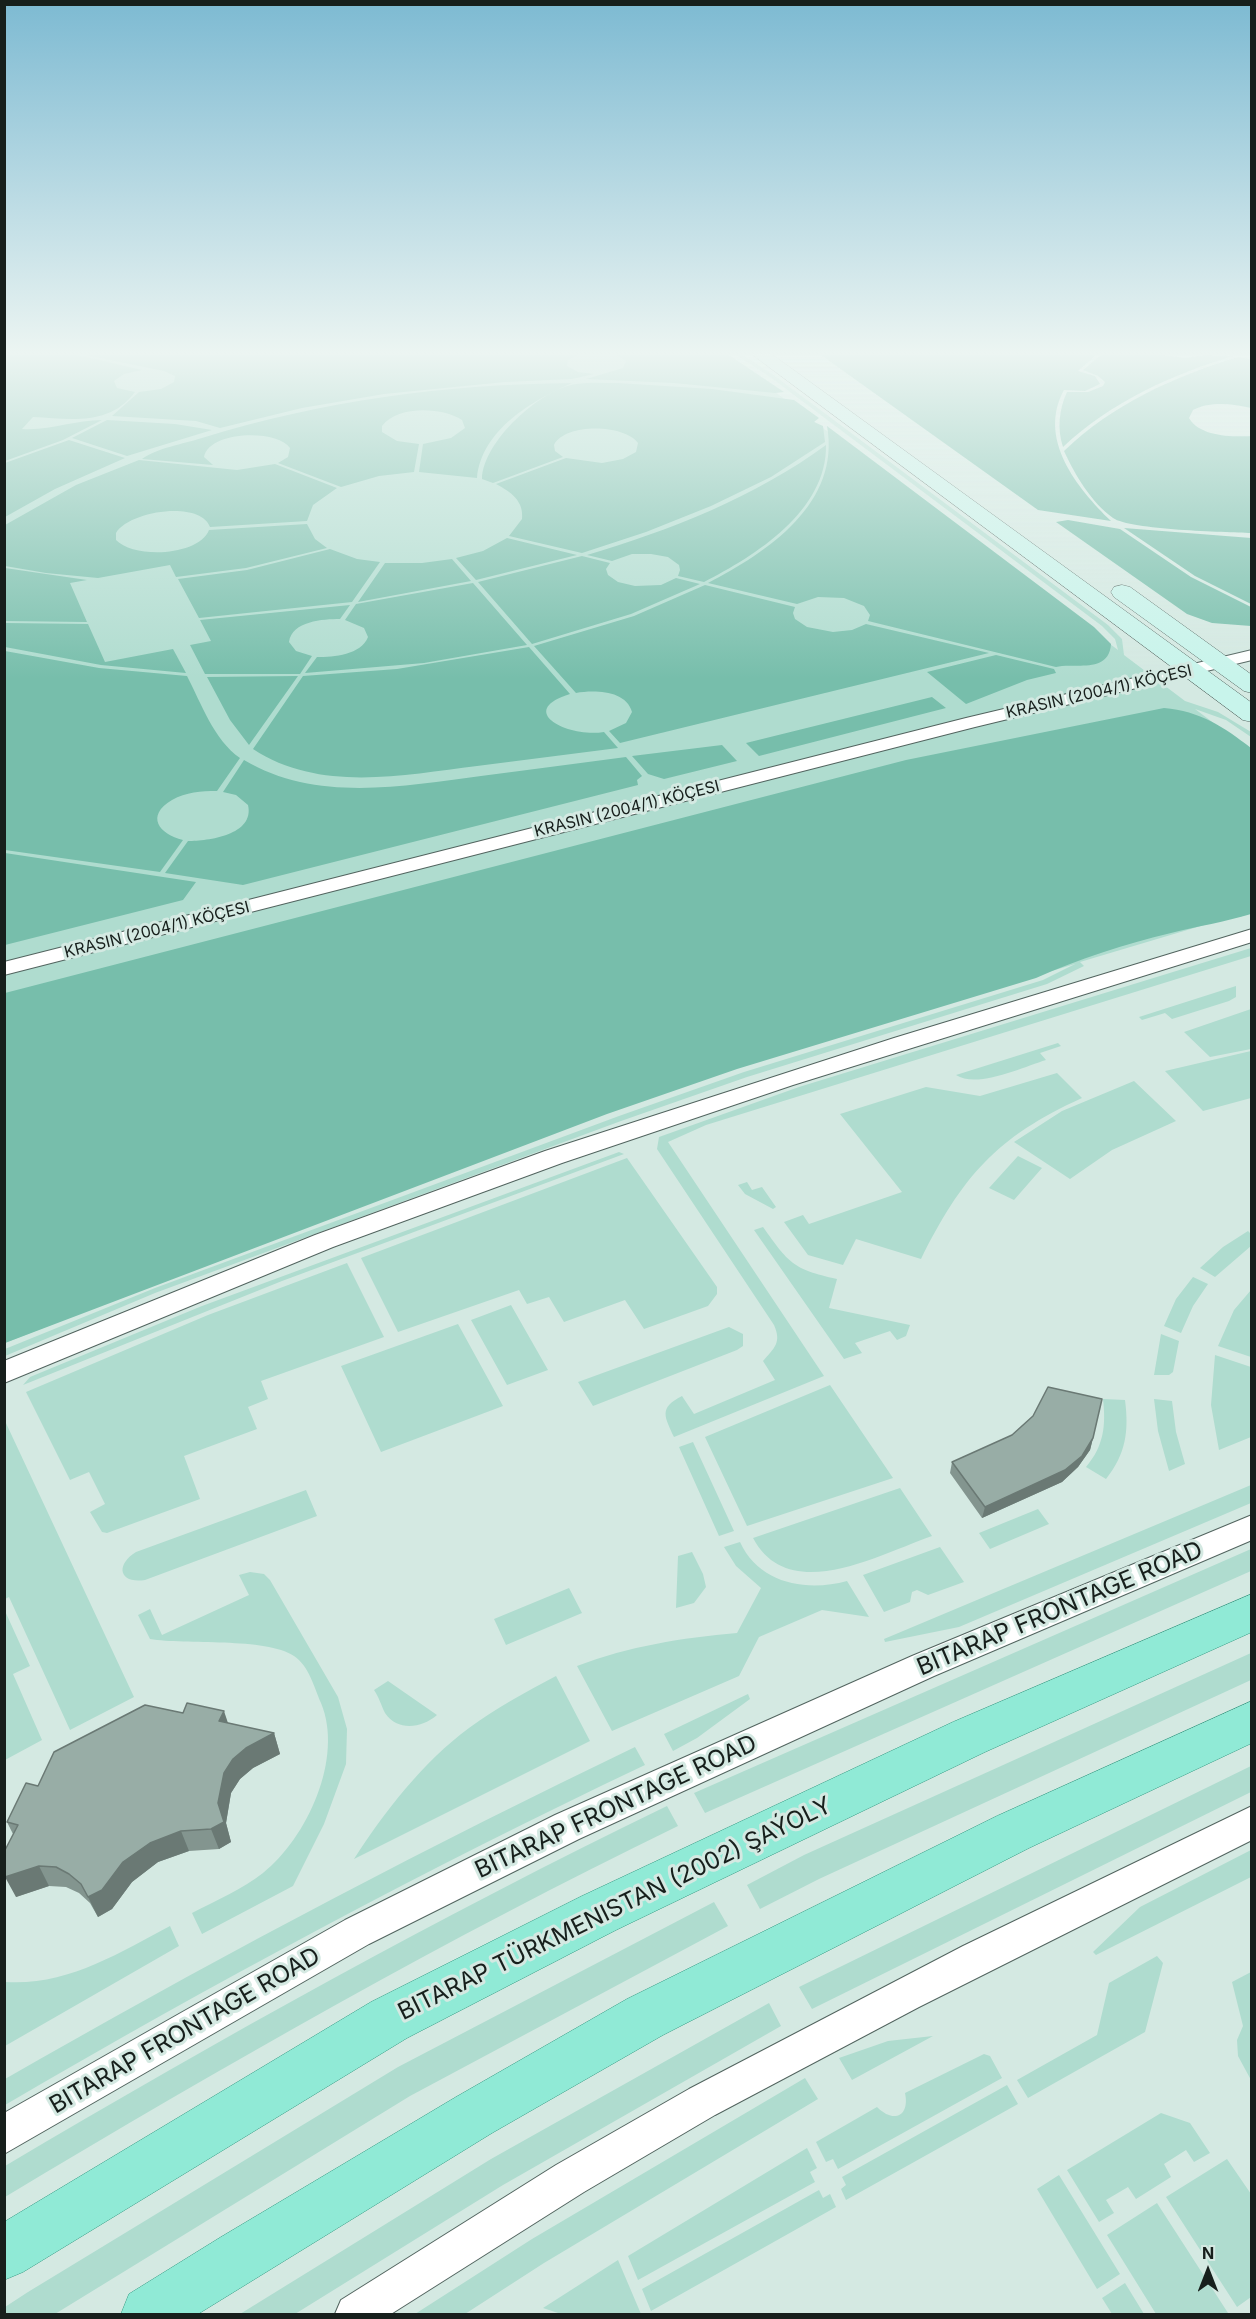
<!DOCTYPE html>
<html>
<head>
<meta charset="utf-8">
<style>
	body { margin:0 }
	#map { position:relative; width:1256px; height:2319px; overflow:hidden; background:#d4e9e2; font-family:Inter,sans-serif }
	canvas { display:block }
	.frame { position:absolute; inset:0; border:6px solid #171f1c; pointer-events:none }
	.north { position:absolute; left:1178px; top:2241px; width:60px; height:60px; -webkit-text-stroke:4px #d4e9e2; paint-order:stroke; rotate:0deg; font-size:16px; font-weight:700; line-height:24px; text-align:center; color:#171f1c }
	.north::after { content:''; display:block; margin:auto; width:21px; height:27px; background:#171f1c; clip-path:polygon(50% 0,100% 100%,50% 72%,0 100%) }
</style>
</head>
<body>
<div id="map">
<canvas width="1256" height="2319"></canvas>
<div class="frame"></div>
<div class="north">N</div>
</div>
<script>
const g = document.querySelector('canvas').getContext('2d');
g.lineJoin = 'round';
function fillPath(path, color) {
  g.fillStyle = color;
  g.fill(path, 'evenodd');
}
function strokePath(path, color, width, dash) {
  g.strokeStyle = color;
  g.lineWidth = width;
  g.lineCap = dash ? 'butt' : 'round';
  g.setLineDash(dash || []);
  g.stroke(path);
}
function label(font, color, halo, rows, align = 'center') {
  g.font = font + ' Inter,sans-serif';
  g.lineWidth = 6;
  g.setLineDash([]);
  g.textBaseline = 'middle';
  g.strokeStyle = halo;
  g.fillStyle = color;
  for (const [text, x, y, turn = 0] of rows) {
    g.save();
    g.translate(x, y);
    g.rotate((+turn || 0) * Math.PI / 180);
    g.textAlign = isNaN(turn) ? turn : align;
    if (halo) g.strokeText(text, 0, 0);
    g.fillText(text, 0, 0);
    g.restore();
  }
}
const green = new Path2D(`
	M5,355H726L1118,650L1115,639L1102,626L770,377L736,355H743L775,376L1108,625L1122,639L1124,655L1185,701L1218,712L1251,732V737L1226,720L1195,709L1251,751V911L1080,962L1084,966L1047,984L747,1077L621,1121L155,1293L5,1356V1349L155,1288L619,1116L744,1072L1043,980L1075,964L616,1102L5,1343Z
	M1251,948V956L706,1125L668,1142L824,1376L674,1437C665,1417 658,1408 682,1396L694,1414L775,1380L763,1361C774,1348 782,1343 774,1325L657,1149L659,1137L799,1087Z
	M1236,986V997L1229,1001L1172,1019L1165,1013L1142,1020L1139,1017Z
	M1251,1009V1049L1210,1057L1184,1032Z
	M1058,1043L1061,1046L1040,1053L1046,1060C1023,1067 977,1089 956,1075Z
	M1251,1051V1098L1203,1111L1165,1071Z
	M1057,1073L1082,1098C996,1137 962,1177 921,1259L856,1239L843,1265L808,1255L784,1222L803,1215L809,1224L902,1192L840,1114L926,1087L980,1096Z
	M1134,1081L1176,1121L1112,1150L1070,1179L1014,1142L1062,1111Z
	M619,1152L624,1154L282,1281L23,1385L30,1377L202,1306Z
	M1018,1156L1042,1168L1014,1200L989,1188Z
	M627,1158L717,1287V1294L708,1306L644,1329L625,1300L564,1322L549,1297L527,1304L519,1290L398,1332L361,1258Z
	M747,1182L752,1190L762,1187L776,1207L773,1209L745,1194L738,1185Z
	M763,1227C789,1263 792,1269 837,1279L829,1308L910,1325L906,1336L897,1340L890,1331L855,1343L862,1353L844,1359L754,1230Z
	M1248,1231L1251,1234V1246L1215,1277L1200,1268L1223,1247Z
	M347,1263L384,1337L261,1381L268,1399L248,1407L257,1429L184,1456L200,1499L107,1533L102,1532L90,1512L105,1504L89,1472L70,1480L26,1392L208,1315Z
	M1193,1277L1208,1284L1193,1306L1181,1333L1164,1326L1176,1299Z
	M1251,1290V1357L1218,1346L1234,1310Z
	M511,1305L548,1370L507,1385L471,1320Z
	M458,1324L503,1406L381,1452L341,1366Z
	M729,1327L743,1334V1346L737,1350L593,1406L578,1382Z
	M1161,1334L1179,1341L1173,1372L1169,1375H1154Z
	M1215,1355L1251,1367V1437L1219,1450L1211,1405Z
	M830,1385L893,1478L747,1526L705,1437Z
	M1103,1399L1125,1400C1129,1431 1126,1454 1106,1479L1086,1467C1104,1446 1106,1425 1103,1399Z
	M1154,1399L1172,1401L1176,1432L1185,1464L1169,1471L1158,1431Z
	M5,1421L134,1697L70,1730L9,1597L5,1599Z
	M693,1442L734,1531L719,1536L679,1447Z
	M1251,1485V1503L959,1627L885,1642L884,1639Z
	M900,1488L932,1536C880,1554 789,1606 753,1538Z
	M306,1490L317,1516L145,1580C119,1584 115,1565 136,1552Z
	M1038,1509L1049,1524L990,1549L979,1533Z
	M740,1542C759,1584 807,1592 847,1581L869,1617L822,1610L759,1637L739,1676L612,1731L577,1666C630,1646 681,1638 737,1633L761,1588L736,1566L724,1547Z
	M940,1547L964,1582L928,1595L917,1590L912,1592L910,1602L884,1612L863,1575Z
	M1251,1549V1571L705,1813L694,1793Z
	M692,1552L703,1574L706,1587L694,1603L676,1608L678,1556Z
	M250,1572L264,1574L270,1580L338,1697L347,1729L346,1764L324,1824L293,1886L202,1934L192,1913C215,1901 243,1889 263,1873C307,1838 344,1758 321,1703C314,1687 309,1666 294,1656C266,1637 185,1645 150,1639L138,1615L150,1609L162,1635L249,1595L239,1575Z
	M569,1588L582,1613L506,1645L494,1619Z
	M5,1611L30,1666L13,1674L42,1740L5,1760Z
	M1251,1653V1680L819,1879L760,1909L747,1885L804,1855Z
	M556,1676L590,1741L354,1859C385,1811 423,1762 469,1728C496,1708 526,1692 556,1676Z
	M388,1681L437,1715C422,1728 398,1732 385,1713C381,1705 379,1697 374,1690Z
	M748,1694L750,1699L697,1738L673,1751L664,1734Z
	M635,1747L645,1765C426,1869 213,1983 5,2105V2079L40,2059C235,1948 433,1844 635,1747Z
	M1251,1766V1792L812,2009L799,1987Z
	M667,1806L678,1826C447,1938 225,2065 5,2197V2166C221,2038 440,1916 667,1806Z
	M1251,1850V1877L1096,1955L1093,1952L1140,1907Z
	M714,1902L728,1926L410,2096L55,2314H5V2307L28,2292L398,2067Z
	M170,1926L179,1946L5,2046V1982C67,1986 117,1954 170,1926Z
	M1157,1956L1163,1963L1145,2032L1028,2098L1017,2080L1097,2035L1109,1983Z
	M1251,1972V2080L1238,2056L1237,2040L1243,2026L1232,1982Z
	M769,2003L781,2026L503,2185L295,2314H240L491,2159Z
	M933,2036L852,2080L839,2058L888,2041Z
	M984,2054L990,2056L1002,2078L838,2169L833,2159L826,2162L816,2142L877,2107C894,2124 910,2116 905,2093Z
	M805,2078L818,2099L544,2263L465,2314H415L532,2239Z
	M1007,2085L1018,2104L846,2200L841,2189L846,2185L842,2177Z
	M1161,2113L1190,2123L1210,2153L1194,2162L1186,2150L1164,2164L1171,2177L1136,2199L1128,2187L1106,2200L1114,2213L1099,2222L1067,2170Z
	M807,2148L817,2168L810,2172L815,2182L638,2280L628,2256Z
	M1227,2159L1251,2194V2297L1237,2307L1166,2197Z
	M1059,2175L1120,2274L1097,2289L1037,2189Z
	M819,2190L823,2198L830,2194L836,2207L651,2311L642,2289Z
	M1157,2203L1228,2313L1226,2314H1156L1107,2235Z
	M618,2260L641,2314H561L543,2308Z
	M1125,2283L1144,2314H1112L1102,2298Z`);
const forest = new Path2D(`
	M5,355H78L142,370L124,374L114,381L117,388L135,392C110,426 71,419 33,417L22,429C50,431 74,420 102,420L63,440L5,461Z
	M85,355H578L568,360L567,366L578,372L594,374L572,379L505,382L384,394L302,408L220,428L196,421L112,416L139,392L161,389L174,382L175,376L164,371Z
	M616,355H729L784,392L775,393L674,383L586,379L623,368L626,361Z
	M821,355H1096L1078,371L1095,376L1100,384L1085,391L1064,390C1037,439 1077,488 1111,521L1038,510Z
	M1101,355H1163L1185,358L1205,355L1233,356C1171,375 1111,402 1063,447C1057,429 1059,409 1067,392H1088L1103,386L1105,382L1098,376L1083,370Z
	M1238,357L1251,359V408C1233,404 1211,401 1193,410L1189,418C1200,437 1233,437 1251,436V533C1226,532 1130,530 1113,518C1091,502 1075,475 1064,451C1113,404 1173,377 1238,357Z
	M572,383C532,401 482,429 477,478L419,472L423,444L451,438L465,428L462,420C443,407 397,405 382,426V432L397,441L419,444L414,472L379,476L341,487L278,463L288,457L290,448C277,429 209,431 204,457L213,465L142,459C157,448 183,444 202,438C321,401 447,384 572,383Z
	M618,383L712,389L794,400L819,418L814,422L823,426L825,442L771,477L711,506L646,532L582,553L509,536L522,519C524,501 511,492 496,484L566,458L602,463L623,459L636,452L638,443C624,424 565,423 554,445L555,451L563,457L493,483L482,479C483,441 541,389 576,384C590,382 604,383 618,383Z
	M107,420L175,424L212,430L127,456L72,438Z
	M827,426L1094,627L1111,644C1109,675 1071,662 1056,667L868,621L870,615L864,606L844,598L818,597L797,604L708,583C768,552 841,503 827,426Z
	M69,440L125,458L55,489L5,517V463Z
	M826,445C827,511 755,556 704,582L678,576L680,570L679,565L668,557L651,554H632L612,561L587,555C671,530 755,497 826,445Z
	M139,460L237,470L275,464L337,488L313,505L307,521L210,527C200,500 129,511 116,533V540C134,559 199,556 209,530L307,524L315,539L327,548L246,568L176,577L170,565L98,578L46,573L5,566V525L76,485Z
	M1068,520L1120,529L1191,577L1251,607V626L1212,623L1187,614L1056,522Z
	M1124,528L1251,538V604L1195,576Z
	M507,538L577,555L476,580L456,558L483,551Z
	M330,549L357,559L380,562L352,602L199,618L178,579L247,570Z
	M582,556L610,563L606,569L608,575L618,582L635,586L661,585L676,578L700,584L631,614L532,644L478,582Z
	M452,559L471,581L358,602L385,563H422Z
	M5,568L87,580L70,583L87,622L5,621Z
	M473,583L527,645L424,663L305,673L317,657C334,657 361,655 368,637L364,628L345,620L356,604Z
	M705,585L795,607L793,613L795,619L807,627L833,632L852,630L866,624L989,653L620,743L609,731L626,723L632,712C626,690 594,690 576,693L534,646L634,616Z
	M350,605L340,619C323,619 292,621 289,642L296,651L312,656L300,674H205L190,645L211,641L200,620Z
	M5,623L88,624L105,662L173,649L186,673L101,665L5,647Z
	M529,647L570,694C515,711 568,738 604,732L618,748C571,754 524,760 477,766C403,775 320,793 253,749L303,676L397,669Z
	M5,651L99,668L187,676C201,703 214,740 240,758L217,791C201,791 186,792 172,800C145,816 159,834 183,840L160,872L5,850Z
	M996,655L1054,669L1056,673L1027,680L966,704L927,672Z
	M298,676L249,745L230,720L207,677Z
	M932,697L946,708L759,756L746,743Z
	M1164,708C1200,711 1224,727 1251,748V914C1225,922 1198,926 1171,933C1125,944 1079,959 1036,978L737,1069L607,1114L5,1343V993L906,760Z
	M722,745L737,761L664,779L648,774L632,756Z
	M626,757L642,776L637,780L638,785L243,885L165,873L188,841C208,841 255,835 248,805L236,795L223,792L244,760C316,803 404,786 481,776C530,770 578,763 626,757Z
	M5,853L196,882L183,900L5,945Z`);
const street = new Path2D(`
	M1252,650V660L975,727L4,975V962L966,718Z
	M1252,929V942L793,1085L562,1163L333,1247L4,1383V1361L315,1235L545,1151L894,1038Z
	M1252,1515V1540L934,1676L579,1839L369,1944L4,2154V2113L345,1920L555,1815L912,1656Z
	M1252,1806V1840L919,2007L715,2115L584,2192L391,2314H335L341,2300L556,2165L689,2089L963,1946Z`);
const secondary = new Path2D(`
	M753,355H773L1252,703V722L1243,720Z
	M1122,585L1130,587L1252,675V693L1244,691L1114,597L1111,592L1114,587Z`);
const primary = new Path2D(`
	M1252,1594V1632L985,1752L616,1930L407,2038L23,2272L4,2280V2222L371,2002L582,1896L953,1722Z
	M1252,1701V1743L1029,1848L663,2035L492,2133L198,2314H121L129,2294L221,2237L456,2097L627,1999L997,1816Z`);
const wall = new Path2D(`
	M1093,1438L1090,1450L1078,1467L1062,1482L982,1518L950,1473L952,1462Z
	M228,1723L274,1733L280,1754L253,1768L240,1779L231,1793L226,1823L231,1842L219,1849L189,1851L158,1862L132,1882L112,1909L98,1917L90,1903L79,1893L66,1887L49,1886L16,1897L13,1834L7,1822L38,1786Z`);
const shadedWall = new Path2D(`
	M1093,1438L1090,1450L1078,1467L1062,1482L982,1518L985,1507Z
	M224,1711L231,1732L219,1721Z
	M274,1733L280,1754L253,1768L240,1779L231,1793L226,1823L231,1842L219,1849L211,1829L218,1803L224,1773L233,1759L246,1748Z
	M181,1831L189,1851L158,1862L132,1882L112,1909L98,1917L88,1897L123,1862L150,1843Z
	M39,1866L49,1886L16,1897L5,1877Z`);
const building = new Path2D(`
	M1048,1387L1102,1399L1093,1438L1082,1456L1065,1470L985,1507L952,1462L1012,1435L1033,1416Z
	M187,1703L224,1711L219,1721L274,1733L246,1748L233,1759L224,1773L218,1803L224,1822L211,1829L181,1831L150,1843L123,1862L102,1890L88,1897L81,1884L69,1874L56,1867L39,1866L5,1877L4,1852L18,1825L7,1822L26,1783L38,1786L54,1752L145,1705L183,1713Z`);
const farStreetnames = [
	["KRASIN (2004/1) KÖÇESI",1099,692,-13],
	["KRASIN (2004/1) KÖÇESI",627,809,-14],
	["KRASIN (2004/1) KÖÇESI",157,930,-14]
];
const nearStreetnames = [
	["BITARAP FRONTAGE ROAD",1060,1609,-23],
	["BITARAP FRONTAGE ROAD",616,1807,-25],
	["BITARAP TÜRKMENISTAN (2002) ŞAÝOLY",615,1909,-26],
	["BITARAP FRONTAGE ROAD",185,2031,-30]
];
fillPath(green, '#afdccf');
fillPath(forest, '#77beab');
strokePath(street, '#52645f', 2);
strokePath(secondary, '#52645f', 1);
strokePath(primary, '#369a83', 1);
fillPath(street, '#fff');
fillPath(secondary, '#c8f4eb');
fillPath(primary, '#90ead6');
fillPath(wall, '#83958f');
fillPath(shadedWall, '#6a7974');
fillPath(building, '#98ada6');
strokePath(building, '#6a7974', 1.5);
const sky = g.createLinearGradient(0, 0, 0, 679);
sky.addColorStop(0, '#7dbad2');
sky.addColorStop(0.52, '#ecf5f2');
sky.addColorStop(1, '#ecf5f200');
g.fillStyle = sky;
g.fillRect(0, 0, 1256, 679);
label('16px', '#171f1c', '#d4e9e2', farStreetnames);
label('24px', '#171f1c', '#d4e9e2', nearStreetnames);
</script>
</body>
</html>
